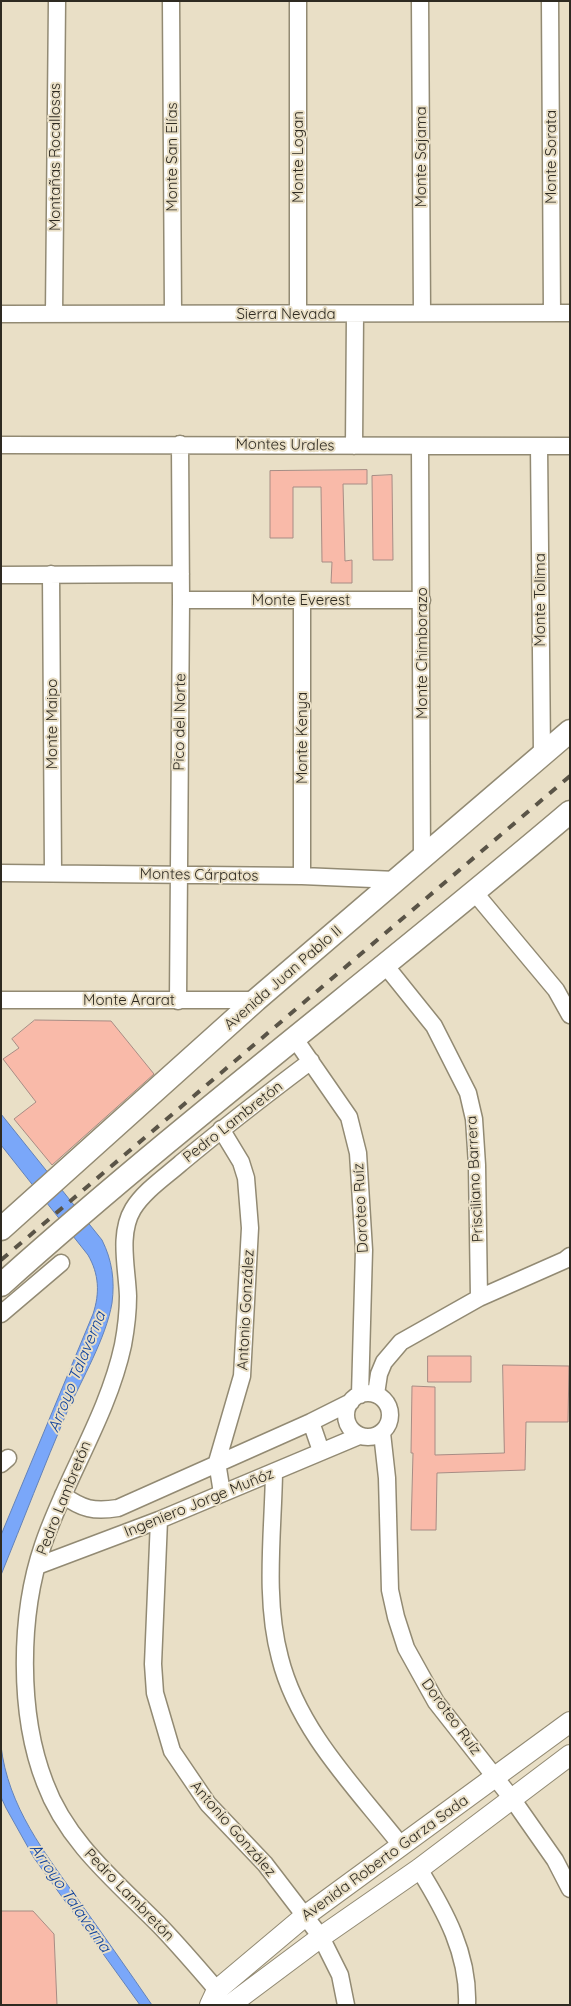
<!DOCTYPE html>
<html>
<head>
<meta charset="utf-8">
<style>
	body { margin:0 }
	#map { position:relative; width:571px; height:2006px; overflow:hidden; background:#e9dfc6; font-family:Quicksand,sans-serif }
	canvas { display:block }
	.frame { position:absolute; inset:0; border:2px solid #2e2a21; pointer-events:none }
</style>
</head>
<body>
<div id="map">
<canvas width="571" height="2006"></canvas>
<div class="frame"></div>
</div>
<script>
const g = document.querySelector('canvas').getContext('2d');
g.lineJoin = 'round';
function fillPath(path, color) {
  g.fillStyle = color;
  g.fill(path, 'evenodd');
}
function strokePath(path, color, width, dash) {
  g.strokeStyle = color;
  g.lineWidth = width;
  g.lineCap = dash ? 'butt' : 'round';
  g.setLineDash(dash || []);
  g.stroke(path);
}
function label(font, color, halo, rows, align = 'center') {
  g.font = font + ' Quicksand,sans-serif';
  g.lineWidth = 4;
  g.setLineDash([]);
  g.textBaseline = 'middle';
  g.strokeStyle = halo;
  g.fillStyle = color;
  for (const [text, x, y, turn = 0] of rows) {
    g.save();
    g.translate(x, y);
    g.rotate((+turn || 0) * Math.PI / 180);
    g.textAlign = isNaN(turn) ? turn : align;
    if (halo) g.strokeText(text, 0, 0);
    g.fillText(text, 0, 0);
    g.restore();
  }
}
const water = new Path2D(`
	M1,1114L102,1240C112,1260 115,1280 112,1303C106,1338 82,1379 67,1412C44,1466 23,1521 1,1575V1535L93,1314C100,1293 99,1274 88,1255L1,1145Z
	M1,1746C8,1807 45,1853 79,1901C104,1936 128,1970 152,2005H140L34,1858L6,1808L1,1797Z`);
const building = new Path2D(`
	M367,470V484H343L345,561L352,560V583H331L332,562H322L321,487H293V538H270V471Z
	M392,475L393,560H373L372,476Z
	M35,1020L111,1021L154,1074L52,1165L14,1119L36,1102L3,1059L19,1048L12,1039Z
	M428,1356H471V1382H428Z
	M503,1365L569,1366L568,1422H526L525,1470L437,1473L436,1530H411L413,1453H411L412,1386L435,1387V1455L504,1453Z
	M1,1911H33L54,1934L57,2005H1Z`);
const minor = new Path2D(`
	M171,1L173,313
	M420,1L422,313
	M550,1L552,313
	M298,313V1
	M1,314L570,313
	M54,314L57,1
	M1,445L570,446
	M354,446L355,314
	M420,446L422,860
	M539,446L542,754
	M51,574L53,873
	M1,575L181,574
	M181,600H422
	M1,873L302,876L396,880
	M302,876V600
	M475,893L556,990L570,1015
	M385,965L434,1026L468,1093L474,1119L477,1165L479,1298
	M1,1000H256
	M178,1001L181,600L180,444
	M295,1039L349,1117L358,1153L364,1250L360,1395
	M221,1129L241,1162L246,1178L250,1228L242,1376L217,1462L222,1493
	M1,1314L61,1263
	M346 1415a22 22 0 1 1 44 0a22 22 0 1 1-44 0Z
	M376,1394L379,1374L384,1362L401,1342L479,1298L565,1260L570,1256
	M311,1422L321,1451
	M382,1433L387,1478L390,1590L396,1617L406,1648L436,1702L513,1800L555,1860L570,1889
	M1,1464L8,1458
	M274,1473C273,1533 264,1599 280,1658C298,1730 355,1787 400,1844
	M63,1495C82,1509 94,1512 118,1508L311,1422L351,1402
	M159,1520L153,1664L155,1693L172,1751L208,1804L265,1864L321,1937L340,1975L346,2005
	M37,1566L159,1520L359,1436
	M419,1869C445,1911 469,1954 467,2005
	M217,1990C199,1969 181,1948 162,1928C119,1884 67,1843 45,1783C18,1714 19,1615 43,1545C66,1477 108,1415 123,1345C126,1329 128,1312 128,1296C127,1268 118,1234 133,1209C144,1191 165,1177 181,1163C223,1128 267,1094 311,1061`);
const tertiary = new Path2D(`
	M210,2005L217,1990L305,1916L570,1722
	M230,2005L321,1937L419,1869L570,1755`);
const secondary = new Path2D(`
	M1,1229L256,1000L570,731
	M1,1285C185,1120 382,972 570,812`);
const rail = new Path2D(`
	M1,1260L570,776`);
const streetNames = [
	["Montañas Rocallosas",55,157,-90],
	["Monte San Elías",172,157,-90],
	["Monte Logan",298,157,-90],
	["Monte Sajama",421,157,-90],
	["Monte Sorata",551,157,-90],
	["Sierra Nevada",286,314],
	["Montes Urales",285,445,1],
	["Monte Everest",301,600],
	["Monte Tolima",540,600,-90],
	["Monte Chimborazo",422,653,-90],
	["Pico del Norte",180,722,-89],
	["Monte Maipo",52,724,-90],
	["Monte Kenya",302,738,-90],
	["Montes Cárpatos",199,875,1],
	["Avenida Juan Pablo II",283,978,-41],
	["Monte Ararat",129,1000],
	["Pedro Lambretón",233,1122,-38],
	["Prisciliano Barrera",475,1179,-93],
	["Doroteo Ruíz",361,1208,-93],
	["Antonio González",246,1310,-87],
	["Pedro Lambretón",64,1498,-68],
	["Ingeniero Jorge Muñóz",199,1503,-22],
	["Doroteo Ruíz",451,1717,54],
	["Antonio González",233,1829,49],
	["Avenida Roberto Garza Sada",385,1858,-36],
	["Pedro Lambretón",129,1895,46]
];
const waterNames = [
	["Arroyo Talaverna",77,1372,-68],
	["Arroyo Talaverna",70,1898,55]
];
fillPath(water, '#7aa7f9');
strokePath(water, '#6382b8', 1);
fillPath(building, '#f9baa9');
strokePath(building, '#a78c84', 1);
strokePath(minor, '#928a73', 19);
strokePath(tertiary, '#928a73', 22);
strokePath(secondary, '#928a73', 25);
strokePath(minor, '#fff', 16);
strokePath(tertiary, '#fff', 20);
strokePath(secondary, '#fff', 22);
strokePath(rail, '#5a5447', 4, [9, 9]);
label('15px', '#2e2a21', '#e9dfc6', streetNames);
label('italic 16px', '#0e419c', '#e9dfc6', waterNames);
</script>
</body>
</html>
